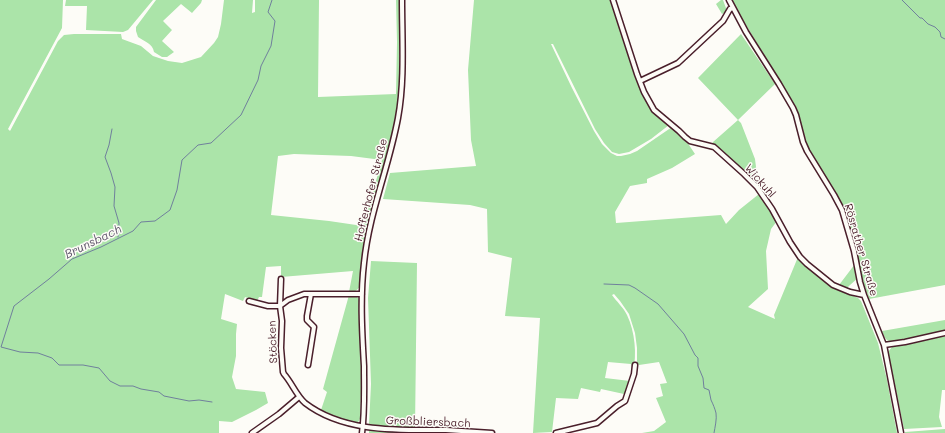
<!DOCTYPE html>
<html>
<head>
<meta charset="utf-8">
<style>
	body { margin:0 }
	canvas { display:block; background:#fdfcf7 }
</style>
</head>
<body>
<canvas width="945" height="433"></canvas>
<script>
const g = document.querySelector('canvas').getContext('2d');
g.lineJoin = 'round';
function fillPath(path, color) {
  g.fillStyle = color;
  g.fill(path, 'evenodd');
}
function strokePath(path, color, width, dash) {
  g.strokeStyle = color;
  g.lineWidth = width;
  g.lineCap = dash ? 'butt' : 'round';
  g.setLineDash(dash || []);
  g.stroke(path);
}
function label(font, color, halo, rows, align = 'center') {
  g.font = font + ' Mali,sans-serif';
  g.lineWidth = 3;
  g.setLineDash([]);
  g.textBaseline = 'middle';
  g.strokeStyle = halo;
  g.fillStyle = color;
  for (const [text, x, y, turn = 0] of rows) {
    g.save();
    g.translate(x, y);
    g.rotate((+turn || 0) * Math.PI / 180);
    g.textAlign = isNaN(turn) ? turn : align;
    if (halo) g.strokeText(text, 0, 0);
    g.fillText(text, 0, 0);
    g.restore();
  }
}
const green = new Path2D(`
	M0,0H63L62,28L8,129L10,131L58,41L64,35L74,34H121L122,39L141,46L153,56L168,61L182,63L201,57L214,43L218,37L221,24L224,0H253L252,13L255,12V0H319L318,97L396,94L397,42L396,0H399V95L394,126L368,228L363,251L360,286C357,291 354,292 349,292L353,271L281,277V266L266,267L262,297H259L257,301L245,297L243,301L225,294L221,319L237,324L236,334V356L232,377L236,389L265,392L268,403L256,410L232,422L219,421V433H0ZM294,154L351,156L382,160L363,226L329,221L271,215L278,156Z
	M66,0H153L128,30L123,32L86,30L87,6H65Z
	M156,0H202L201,3L192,13L181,4L163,21L172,30L162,41L174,52L167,57H162L154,52C153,44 144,41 138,37L136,31V27Z
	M474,0H611L637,80L653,111L669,125L651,139L629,152L619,154L612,152L604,143L595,129L553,44H551L572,88L594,131L602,144L611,153L617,156H621L630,154L637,151L672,127L674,128L687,142L695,154L672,168L647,179V183L630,186L615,212L616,223L721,215L726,224L739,210L759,194L777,221L771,229L766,251L768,289L748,307L775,319L774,315L798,257L825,281L842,291L858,298L861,301L878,343L887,380L897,433H642L654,431L666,422L656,398L663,396L660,384L667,383L659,362L639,365L637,363V348L635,333L629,314L620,301L614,294L612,295C616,301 624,308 627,315C635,332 637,354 633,372L631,364L608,362L605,378L630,381L626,393L624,394L601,389L600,392L581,388L578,399L556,398L552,432L533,433L540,318L505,316L512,258L488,252L487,209L470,205L383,199L390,173L476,166L471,140L468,70Z
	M721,0H723L727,11L722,14L716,4Z
	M732,0H945V285L869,299L861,275L855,245L839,199L808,147L796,107L741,17Z
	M741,34L775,84L738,120L741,123L755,159L757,175L751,179L722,150L712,144L713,142L738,120L698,78Z
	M371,261L417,263L415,429L376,427L369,425L371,384L368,298Z
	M855,264L858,278L850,285L846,289L839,285Z
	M349,295C354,295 358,296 360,301L362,365L360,419C359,420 359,421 358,422C352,427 328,413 321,410L327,392L323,389Z
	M945,320V332L894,342C886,341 885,339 882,331Z
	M945,336V390H942L939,417L942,427L904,429L888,352L892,347L906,345Z
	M945,429V433H905V432Z
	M369,431L455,433H369Z`);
const stream = new Path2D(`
	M902,0L920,18H922L928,24L935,27L940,32L941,37L945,39
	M112,129L109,145L105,157L111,173L115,187L114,206L119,223L118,237
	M604,284L629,285L635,288L658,304L684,334L695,355L698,358V366L703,378L704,388L709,390C710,393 710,397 711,400C713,404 715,409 716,413C717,419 715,427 714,433
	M212,402L199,400L189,401L164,396L159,392L141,389L133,386H120L110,381L99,368L83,365H59L52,358L38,353L20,352L1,347L14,306L49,279L72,259L101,247L133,231L141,222L155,221L170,210L177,190L182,160L198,145L211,143L241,115L258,80L261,66L271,46L275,21L268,12L272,0`);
const minor = new Path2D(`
	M613,0L637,74L644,92L654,110L679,131L685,137L690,141L714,147L744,174L757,187L772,209L790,242L800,257L807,264L833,285L850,292L864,295
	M729,0L746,32L779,84L793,108L796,115L803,142L807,151L834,195L842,210L854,251L860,282L864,295L884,345L901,433
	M640,81L678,63L723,21L730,9L733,8
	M281,279L280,306L282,321L281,348L283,372L284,374C292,383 296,395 305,403C344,433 399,430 446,430C462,431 477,432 492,433
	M249,301L268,306H280L288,300L304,294H362
	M884,345L905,342L945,333
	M308,365L314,327L307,320V316L311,294
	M252,433L279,414L299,397
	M362,433C365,411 364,388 364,366C362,332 360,297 364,263C369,213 389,167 398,118C405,80 402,39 402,0
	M556,433L597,423L617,406L625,401L634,374L635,365`);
const streetNames = [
	["Wickuhl",760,181,49],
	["Hofferhofer Straße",371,190,-76],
	["Rösrather Straße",861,250,74],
	["Stöcken",273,342,-92],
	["Großbliersbach",428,422,2]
];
const waterNames = [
	["Brunsbach",93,242,-26]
];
fillPath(green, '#abe4a9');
strokePath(stream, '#70809c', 1);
strokePath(minor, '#4a1f2b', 7);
strokePath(minor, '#fdfcf7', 4);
label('11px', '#4a1f2b', '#fdfcf7', streetNames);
label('italic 12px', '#60576d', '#fdfcf7', waterNames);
</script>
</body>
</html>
